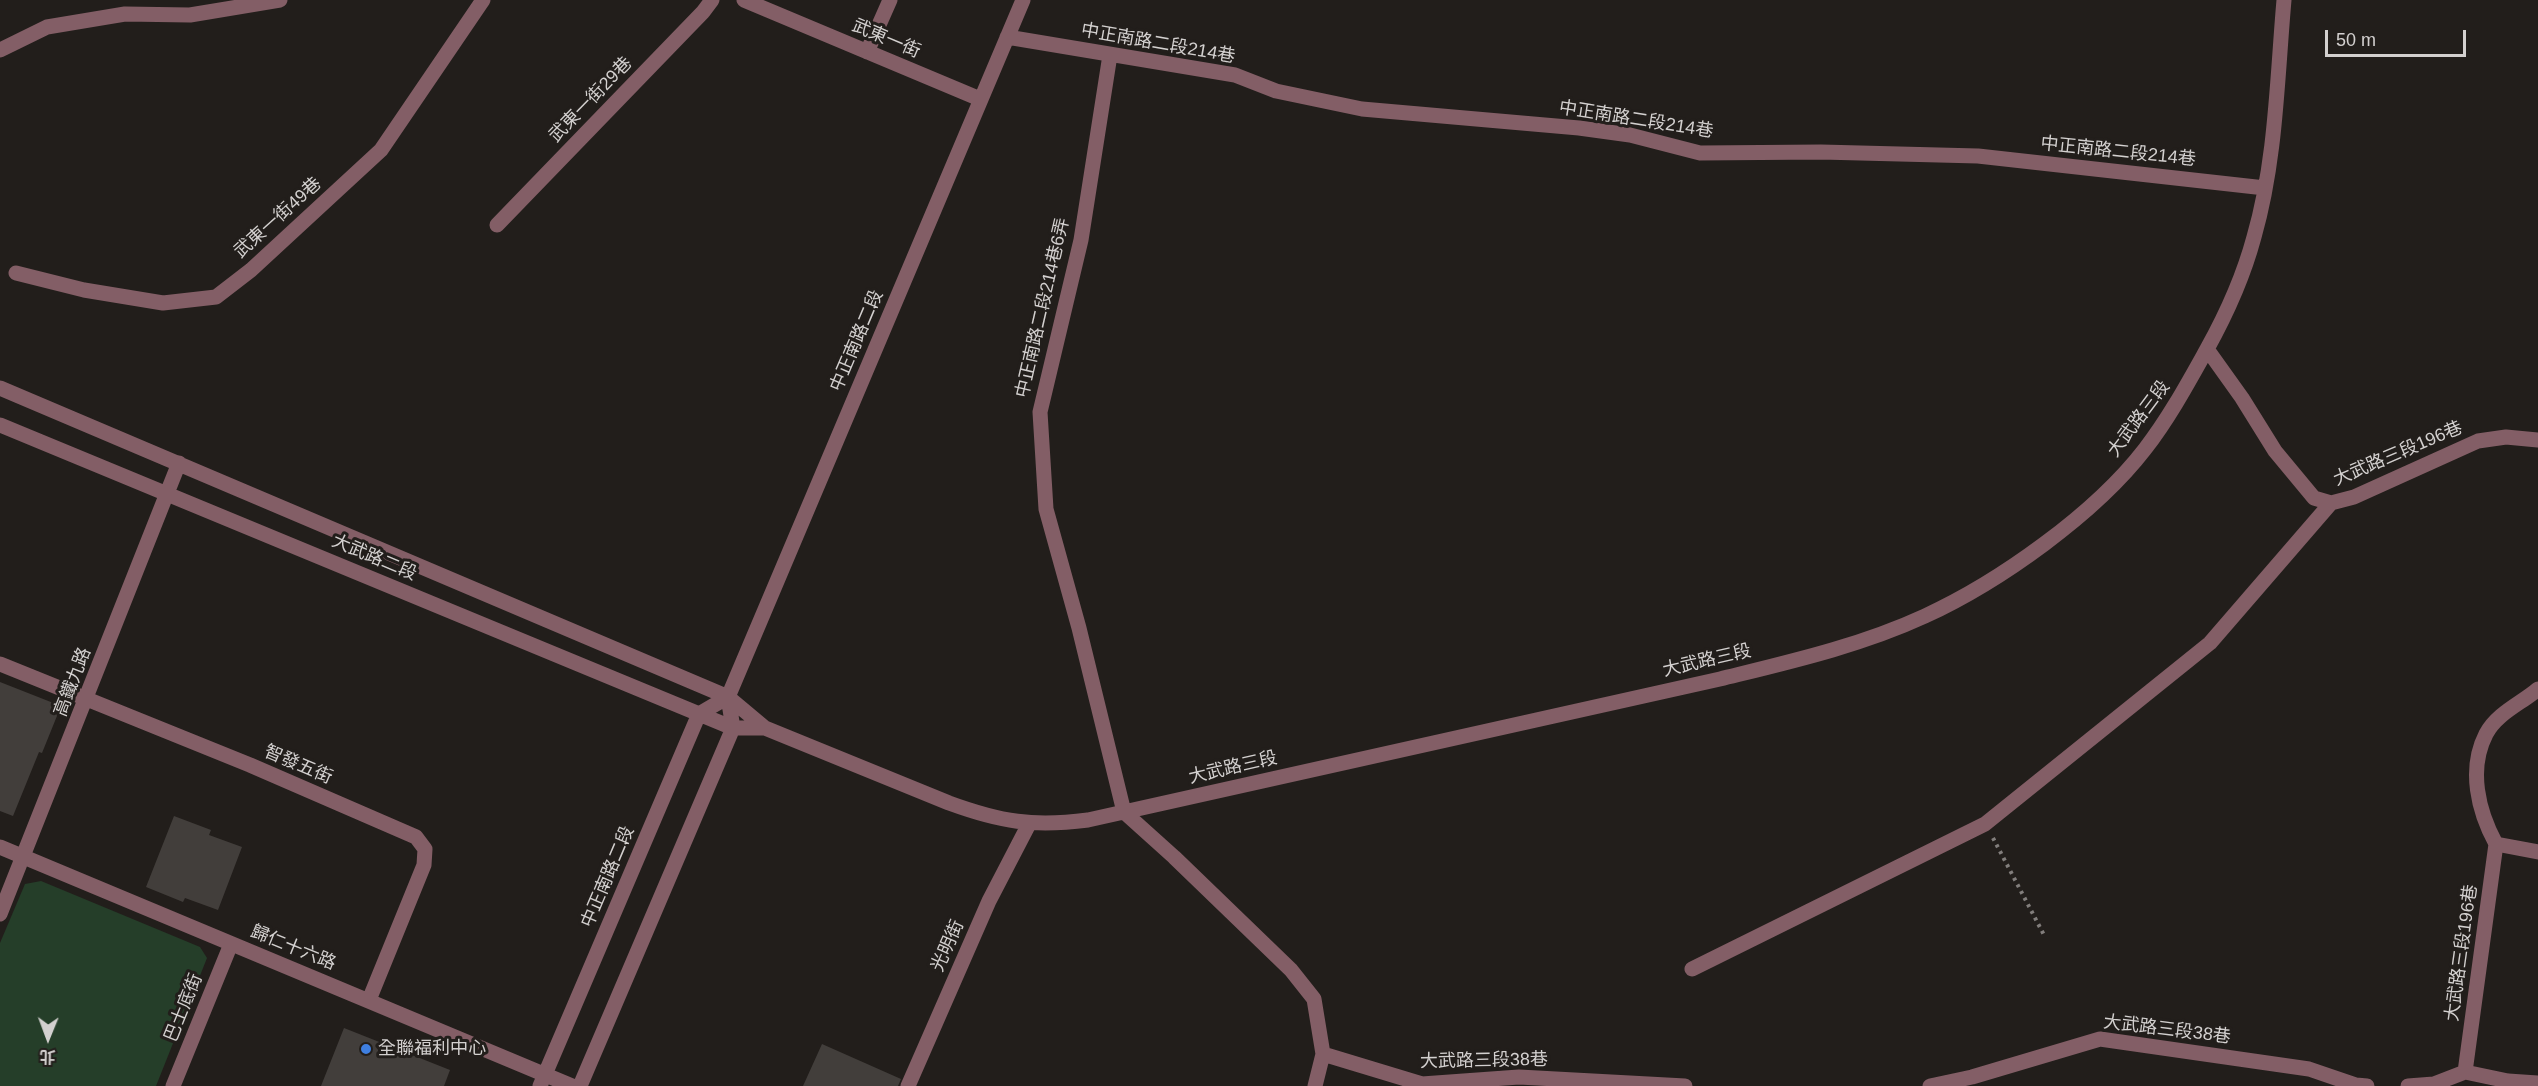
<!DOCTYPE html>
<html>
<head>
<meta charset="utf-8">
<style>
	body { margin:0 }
	#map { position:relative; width:2538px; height:1086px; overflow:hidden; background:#221e1b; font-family:Helvetica,"Noto Sans TC",sans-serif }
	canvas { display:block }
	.north { position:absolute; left:18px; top:1008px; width:60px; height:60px; -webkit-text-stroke:4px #221e1b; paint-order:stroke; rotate:181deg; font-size:16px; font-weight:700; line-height:24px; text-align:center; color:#d3d0cf }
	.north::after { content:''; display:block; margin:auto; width:21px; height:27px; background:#d3d0cf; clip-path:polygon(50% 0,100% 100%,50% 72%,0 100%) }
	.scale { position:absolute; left:2325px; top:30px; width:141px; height:27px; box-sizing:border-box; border:3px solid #d3d0cf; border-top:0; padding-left:8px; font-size:18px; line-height:21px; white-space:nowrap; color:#d3d0cf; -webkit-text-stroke:4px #221e1b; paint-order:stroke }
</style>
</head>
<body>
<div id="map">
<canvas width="2538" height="1086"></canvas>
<div class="north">北</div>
<div class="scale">50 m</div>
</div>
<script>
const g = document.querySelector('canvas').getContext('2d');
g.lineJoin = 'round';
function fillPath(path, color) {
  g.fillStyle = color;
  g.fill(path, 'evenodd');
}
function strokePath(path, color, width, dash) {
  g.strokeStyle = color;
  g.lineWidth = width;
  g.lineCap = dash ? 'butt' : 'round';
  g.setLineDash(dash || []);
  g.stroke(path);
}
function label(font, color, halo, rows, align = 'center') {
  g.font = font + ' Helvetica,"Noto Sans TC",sans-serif';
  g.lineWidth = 6;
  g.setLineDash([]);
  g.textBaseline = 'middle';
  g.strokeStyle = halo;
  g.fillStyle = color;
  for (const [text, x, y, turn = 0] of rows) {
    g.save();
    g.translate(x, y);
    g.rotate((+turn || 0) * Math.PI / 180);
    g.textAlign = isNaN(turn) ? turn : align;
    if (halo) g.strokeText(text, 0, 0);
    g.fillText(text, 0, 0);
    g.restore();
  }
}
const green = new Path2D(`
	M41,881L200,947L207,958L156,1086H0V943L25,884Z`);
const building = new Path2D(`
	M0,682L61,706L42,753L39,752L13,816L0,811Z
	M174,816L211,830L209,835L242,847L218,910L185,898L183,902L146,887Z
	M344,1028L450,1070L444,1086H321Z
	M822,1044L901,1079L898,1086H803Z`);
const path = new Path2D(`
	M1993,838L2044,935`);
const minor = new Path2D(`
	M744,0L980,99
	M1007,37L1235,75L1276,91L1362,109L1579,128L1630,135L1700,153L1821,152L1978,156L2265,188
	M0,50L47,27L125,14L190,15L280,0
	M867,52L890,0
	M1110,55L1081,240L1040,412L1046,509L1079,628L1124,812L1174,857L1291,970L1314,999L1323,1054L1422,1084L1519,1077L1685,1086
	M497,225L703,12L712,0
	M16,273L84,290L163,303L216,297L251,270L381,150L483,0
	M2207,349L2242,398L2275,451L2314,498L2331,503L2354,497L2478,441L2506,437L2538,440
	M0,388L728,697L765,728L949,803C1001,822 1033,827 1088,820L1720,679C1789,662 1860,646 1925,616C1999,582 2095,514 2145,449C2169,418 2188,383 2207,349C2227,313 2243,278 2254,237C2276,161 2277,79 2284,0
	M0,425L733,728H765
	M0,664L250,765L416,837L425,849L424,865L369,1000
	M2496,844L2538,852
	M0,847L572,1086
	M0,914L179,463
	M1692,969L1985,824L2210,643L2331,503
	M2465,1072L2496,844C2478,811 2468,769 2486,734C2497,713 2522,703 2538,689
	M2465,1072L2508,1081L2538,1083
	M173,1086L231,944
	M540,1086L699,714L728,697
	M580,1086L733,728L728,697L1023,0
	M908,1086L989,901L1029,824
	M1315,1086L1323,1054
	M1930,1086L1972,1077L2100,1039L2309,1069L2356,1085L2367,1086
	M2408,1086L2434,1084L2465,1072`);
const markers = [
	[366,1049,6,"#3f7fe0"]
];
const streetNames = [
	["武東一街",886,39,23],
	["中正南路二段214巷",1158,44,10],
	["武東一街29巷",591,100,-46],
	["中正南路二段214巷",1636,120,9],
	["中正南路二段214巷",2118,152,6],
	["武東一街49巷",278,218,-42],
	["中正南路二段214巷6弄",1043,308,-77],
	["中正南路二段",857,341,-67],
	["大武路三段",2139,419,-53],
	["大武路三段196巷",2398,454,-23],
	["大武路二段",374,558,23],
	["大武路三段",1707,661,-13],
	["高鐵九路",73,682,-69],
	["智發五街",298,765,23],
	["大武路三段",1233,768,-13],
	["中正南路二段",608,877,-67],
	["光明街",948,946,-66],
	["歸仁十六路",293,948,22],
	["大武路三段196巷",2462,953,-82],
	["巴士底街",184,1008,-68],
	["大武路三段38巷",2167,1030,7],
	["大武路三段38巷",1484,1061,-1]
];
const poiNames = [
	["全聯福利中心",378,1049]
];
fillPath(green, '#253e29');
fillPath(building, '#423e3b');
strokePath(path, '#827e7c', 4, [3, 4.5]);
strokePath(minor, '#835e66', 15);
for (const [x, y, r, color] of markers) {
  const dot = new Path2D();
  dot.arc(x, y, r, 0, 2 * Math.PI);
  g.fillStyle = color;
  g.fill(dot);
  strokePath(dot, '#221e1b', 2);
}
label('18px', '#d3d0cf', '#221e1b', streetNames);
label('18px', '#d3d0cf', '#221e1b', poiNames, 'left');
</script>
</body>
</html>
